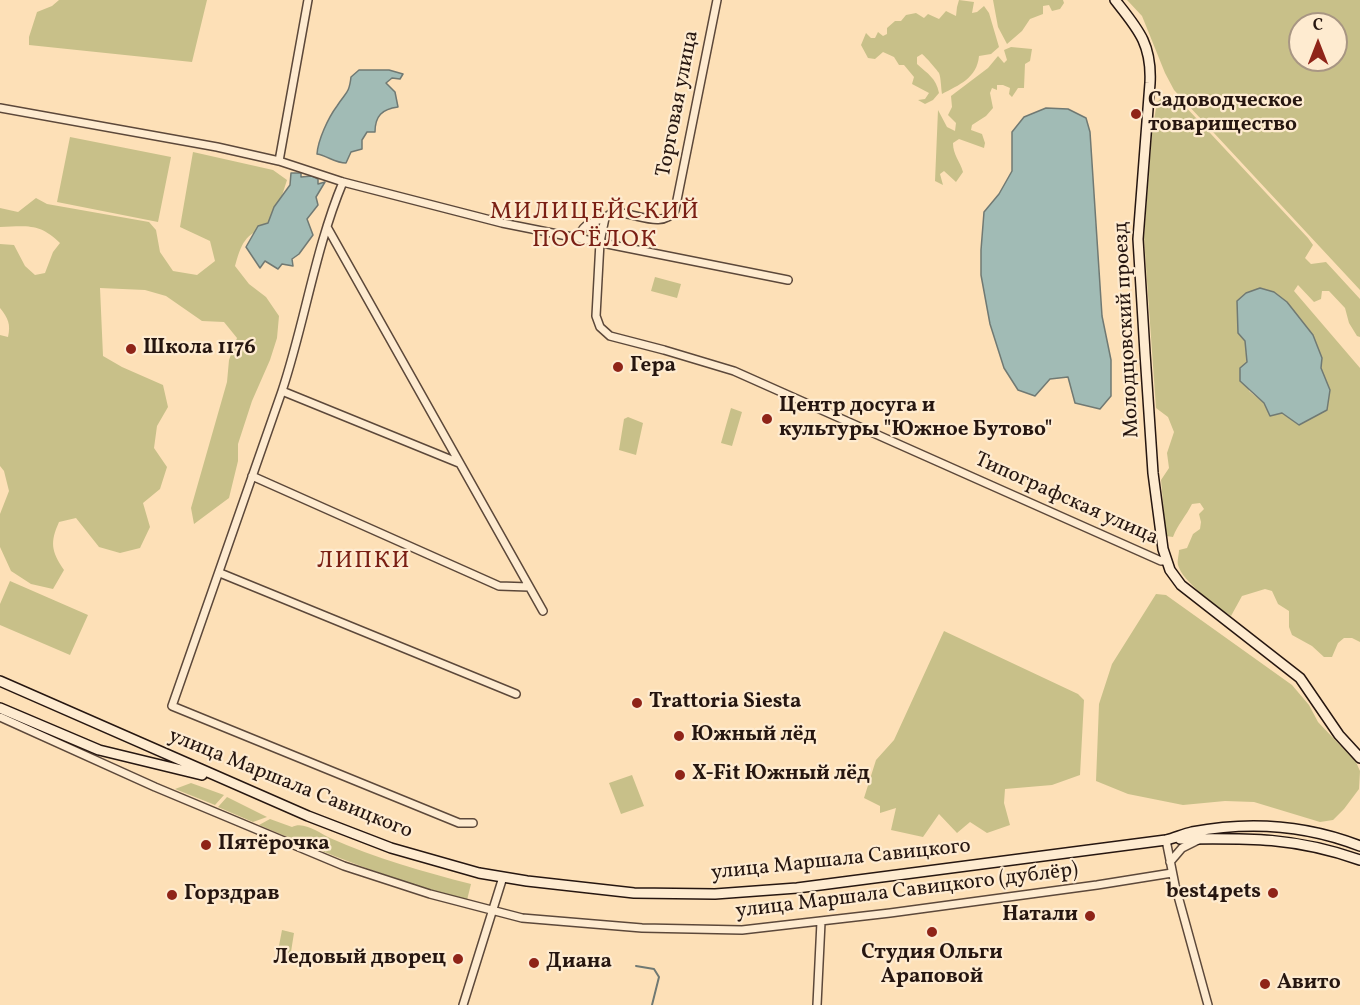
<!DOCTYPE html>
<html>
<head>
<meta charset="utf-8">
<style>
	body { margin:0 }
	#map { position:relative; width:1360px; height:1005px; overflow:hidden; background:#fde0b7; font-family:Vollkorn,serif }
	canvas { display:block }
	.north { position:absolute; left:1288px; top:12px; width:60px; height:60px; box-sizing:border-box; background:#feebd0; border:2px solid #a89683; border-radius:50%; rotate:0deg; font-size:16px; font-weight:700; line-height:24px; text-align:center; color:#261610 }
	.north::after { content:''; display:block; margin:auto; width:21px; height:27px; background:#8f2418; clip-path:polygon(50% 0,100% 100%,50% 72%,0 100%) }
</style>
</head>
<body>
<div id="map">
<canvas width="1360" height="1005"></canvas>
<div class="north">С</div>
</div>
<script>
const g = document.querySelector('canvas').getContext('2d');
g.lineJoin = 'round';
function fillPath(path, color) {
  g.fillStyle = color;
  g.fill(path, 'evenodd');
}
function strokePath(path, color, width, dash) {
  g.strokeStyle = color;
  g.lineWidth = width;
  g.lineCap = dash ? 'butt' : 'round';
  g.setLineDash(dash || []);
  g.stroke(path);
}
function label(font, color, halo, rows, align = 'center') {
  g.font = font + ' Vollkorn,serif';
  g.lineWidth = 4.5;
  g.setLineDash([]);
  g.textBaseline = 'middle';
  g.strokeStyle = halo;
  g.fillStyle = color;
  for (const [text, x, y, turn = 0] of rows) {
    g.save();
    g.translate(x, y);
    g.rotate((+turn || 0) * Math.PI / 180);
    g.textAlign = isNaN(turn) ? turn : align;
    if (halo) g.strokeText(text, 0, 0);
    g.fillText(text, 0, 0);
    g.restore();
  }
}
const green = new Path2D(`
	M59,0H207L192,62L29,45V37L37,12L52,6Z
	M959,0L974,2L972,13L977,12L984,6L989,13L999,47L991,54L979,56C977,78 959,85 942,94C941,88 941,78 939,73C937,70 925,56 922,54L917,57V64C928,74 936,78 939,93L933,100L925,104L918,100L925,99L929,93L912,84L914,77L904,65H899L894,57L883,52L875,59L868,58L861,45L866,33L871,38H875L878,32L883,36L887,34V28L895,21H901L906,15L916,13L924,18L928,14L939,19L946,11L956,16L957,7Z
	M993,0H1063L1064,3L1060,9L1052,11L1049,5L1043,6V14L1030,19L1022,31L1007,44L998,27Z
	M1127,0H1360V290L1174,90L1165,73L1142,16ZM1300,24H1336V60H1300Z
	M1011,47L1032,49L1030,61L1025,64L1024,88H1018L1012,97L1009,94L1010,88L1003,85H997V90L992,88L990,93L993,108L986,116L972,125L971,130L982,134L985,143L984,148L959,139L953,143C953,155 960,161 963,172L956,182L944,171L940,174L943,185L935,181L938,110L947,127L955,131L956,123L948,115L952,107L951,96L988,68L998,56L1004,63L1007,60L1004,50Z
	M1163,97L1171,98L1176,104H1183L1308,238L1313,245L1305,258L1311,264L1326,262L1360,299V337L1357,336L1349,323L1345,308L1329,291H1322L1321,299L1314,302L1298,285L1294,291L1360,368V642L1352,638H1344L1338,643L1332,657H1324L1312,646L1292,635L1289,627V611L1278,604L1272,591L1265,589L1242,596L1231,616C1217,607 1182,581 1178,565C1177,561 1179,554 1179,550L1187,548L1193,534L1200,529L1201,522L1199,514L1204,509L1200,503L1192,504C1186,516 1178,524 1173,537L1166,536L1161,480L1169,468L1167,453L1174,432L1168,417L1156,408L1144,238L1152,132L1157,102ZM1261,288L1274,292L1313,335L1322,358L1321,368L1326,410L1299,425L1282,413L1270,416L1264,403L1249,391L1245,341L1238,333V322L1246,293Z
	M70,137L171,157L158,222L57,202Z
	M193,152L273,170L287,180L278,208L268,228C245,232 241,245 235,266L249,284L266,297L279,316L277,338L270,360L252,401L238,444V461L229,498L194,524L191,508L227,382L229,360L237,338L224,322L202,321L166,296L145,290L100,288L103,356L122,367L163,385L168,407L157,426L154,448L167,467L160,489L143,503L150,527L140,548L120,553L99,547L76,518L59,522C50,542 51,551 64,570L53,589L31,584L11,571L0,547V514L9,491L4,471L0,466V335L8,337C11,324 8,318 0,308V244L14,245L25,266L35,275L45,273L53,252L60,243C40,223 27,226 0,227V208L18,212L36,198L47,204L149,222L156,230L160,252L173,271L197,275L215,261L210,241L180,227Z
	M655,277L681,284L677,298L651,291Z
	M731,408L742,412L732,446L721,443Z
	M628,417L643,423L636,455L619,450L624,419Z
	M10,581L88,615L70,655L0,625V604Z
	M1156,594L1166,595L1292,685L1309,705L1318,722L1356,762L1360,771L1359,789L1344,809L1333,820L1320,822L1254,802L1225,801L1183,805L1128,794L1096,781L1099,704L1112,664Z
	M944,631L1078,694L1084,700L1080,775L1052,785L1005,789L1004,803L1010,825L987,833L970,822L957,833L939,814L923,837L891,830L896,808L880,813V806L864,798L876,760L894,740Z
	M632,775L644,806L621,814L609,783Z
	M191,783L224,795L215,805L175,789Z
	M227,797L267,817L253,822L218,807Z
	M270,819L292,827C304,821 319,833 330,838C375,858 424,872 471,884L467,900C395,881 327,854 259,825Z
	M282,930L294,933L290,958L277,956Z`);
const water = new Path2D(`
	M359,70H389L403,74L400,79L392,78L386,83L395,92L398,107C382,109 375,116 375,132H367L362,140V149L351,152L346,163C335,163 328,156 317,154C318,140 328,118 337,106C346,92 349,94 351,77Z
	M1046,108L1068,109L1086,118L1090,132L1102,316L1111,360V396L1100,409L1075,403L1068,377L1050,379L1035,396L1018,390L1004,368L990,324L981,275V250L984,212L999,194L1012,171V132L1024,117Z
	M291,173H301V177L312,176L318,179V184L325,182L316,197L318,205L307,219L313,235L299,254L292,259L293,266L282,264L278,269L265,261L260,268L246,247L258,226L268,223L274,207L290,185Z
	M1260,288L1274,292L1287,302L1313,335L1322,358L1321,368L1330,390L1327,410L1299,425L1282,413L1270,416L1264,403L1240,381V368L1247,362L1245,341L1238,333L1237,301L1246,293Z`);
const stream = new Path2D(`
	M636,966L654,969L659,977L652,1005`);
const street = new Path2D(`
	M0,108L217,147L279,161L343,182L502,223L788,280
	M279,161L308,0
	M343,182C315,249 305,322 282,391L172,706L459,823H473
	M605,218L600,242L596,316L600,327L610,336L664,350L734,371L1161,561H1166
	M327,227L543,611
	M579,238C582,223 593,223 604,218C607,217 610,214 612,213C632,210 662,231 675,210L717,0
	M282,391L459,463
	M252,476L499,586L529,587
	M220,573L516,694
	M0,717L155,787L344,866L430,894L522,918L642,928L742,930L890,913L1097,885L1172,873
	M1166,840L1175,885L1208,1005
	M1170,862L1182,848L1198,840
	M463,1005L503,877
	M817,1005L821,922`);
const secondary = new Path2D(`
	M1115,0C1138,29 1152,44 1150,83L1138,239L1145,353L1153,473L1163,549L1170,570L1181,585L1300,678L1339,735L1360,758
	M0,681L308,816L391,848L479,873L527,881L634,893L715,894L797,888L1166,840C1175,838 1183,834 1192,832C1249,821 1306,825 1360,846
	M0,708L99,750L202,775
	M1180,839C1248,838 1294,837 1360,860`);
const markers = [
	[1136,114,6,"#8f2418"],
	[131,349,6,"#8f2418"],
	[618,367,6,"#8f2418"],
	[767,419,6,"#8f2418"],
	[637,703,6,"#8f2418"],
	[679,736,6,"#8f2418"],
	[680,775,6,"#8f2418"],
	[206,845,6,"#8f2418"],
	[1273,893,6,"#8f2418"],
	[172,895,6,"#8f2418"],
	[1090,916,6,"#8f2418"],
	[932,932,6,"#8f2418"],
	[458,959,6,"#8f2418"],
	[534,963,6,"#8f2418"],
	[1265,984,6,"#8f2418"]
];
const poiNames = [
	["Садоводческое",1148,102],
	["товарищество",1148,126],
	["Школа 1176",143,349],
	["Гера",630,367],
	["Центр досуга и",779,407],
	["культуры \"Южное Бутово\"",779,431],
	["Trattoria Siesta",649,703],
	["Южный лёд",691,736],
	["X-Fit Южный лёд",692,775],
	["Пятёрочка",218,845],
	["best4pets",1261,893,"right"],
	["Горздрав",184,895],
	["Натали",1078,916,"right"],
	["Студия Ольги",932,954,"center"],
	["Араповой",932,978,"center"],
	["Ледовый дворец",446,959,"right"],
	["Диана",546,963],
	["Авито",1277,984]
];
const streetNames = [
	["Торговая улица",679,104,-79],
	["Молодцовский проезд",1128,330,-93],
	["Типографская улица",1066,500,24],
	["улица Маршала Савицкого",290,785,22],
	["улица Маршала Савицкого",841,861,-6],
	["улица Маршала Савицкого (дублёр)",907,892,-7]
];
const quarterNames = [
	["МИЛИЦЕЙСКИЙ",595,214],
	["ПОСЁЛОК",595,242],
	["ЛИПКИ",364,563]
];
fillPath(green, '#c8c089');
fillPath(water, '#a1bbb5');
strokePath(water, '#707973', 1.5);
strokePath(stream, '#707973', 2);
strokePath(street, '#5c483a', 10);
strokePath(secondary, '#261610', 12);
strokePath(street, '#feebd0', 7);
strokePath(secondary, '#feebd0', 9);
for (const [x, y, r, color] of markers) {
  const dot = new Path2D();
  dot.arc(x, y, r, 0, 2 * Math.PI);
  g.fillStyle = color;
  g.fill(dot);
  strokePath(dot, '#feebd0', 2);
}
label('bold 21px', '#261610', '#feebd0', poiNames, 'left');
label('21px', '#261610', '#feebd0', streetNames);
g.letterSpacing = '1.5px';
label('24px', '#7a1f14', '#feebd0', quarterNames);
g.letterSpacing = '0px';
</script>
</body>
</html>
